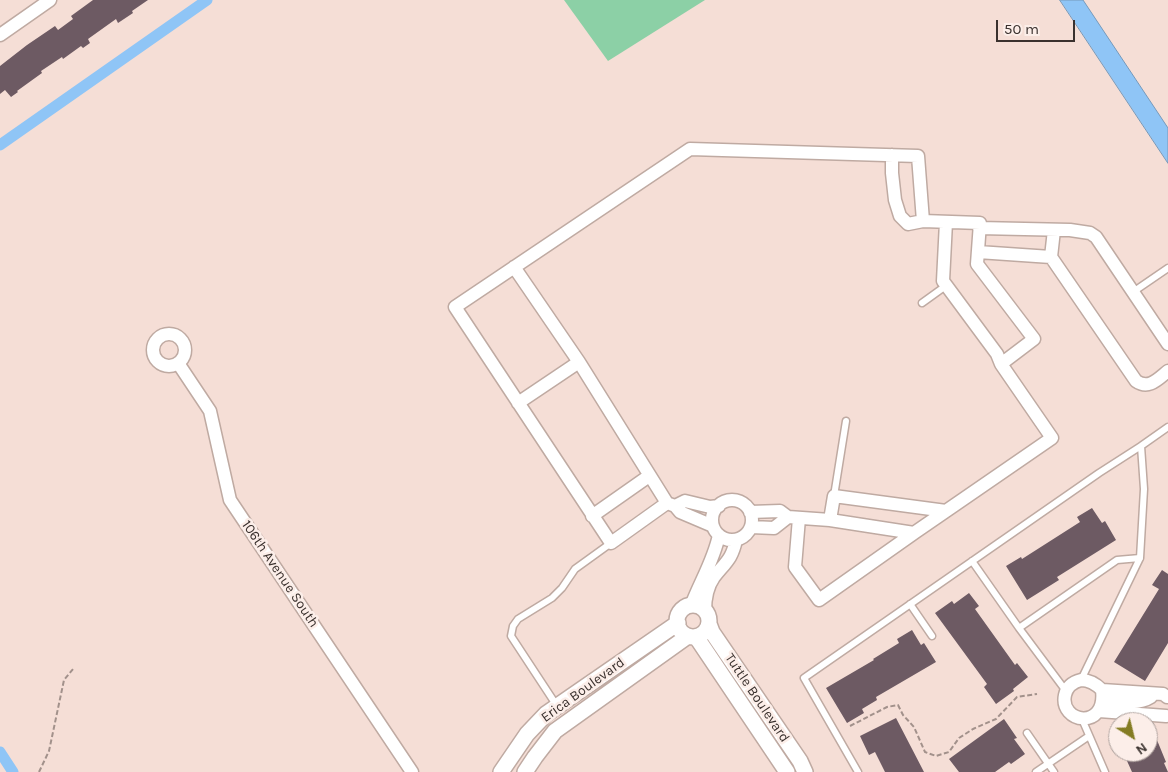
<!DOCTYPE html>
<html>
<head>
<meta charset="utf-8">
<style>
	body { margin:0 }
	#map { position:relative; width:1168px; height:772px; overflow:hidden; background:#f5ded6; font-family:Karla,sans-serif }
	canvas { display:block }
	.north { position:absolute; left:1108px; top:712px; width:50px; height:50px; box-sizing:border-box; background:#fceee9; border:1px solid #aea29e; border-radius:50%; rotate:144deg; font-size:14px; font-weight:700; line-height:20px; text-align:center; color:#3a312e }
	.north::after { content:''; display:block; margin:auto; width:18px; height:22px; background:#847c23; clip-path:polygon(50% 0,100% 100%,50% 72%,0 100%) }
	.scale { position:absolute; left:996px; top:20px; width:79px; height:22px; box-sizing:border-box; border:2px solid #3a312e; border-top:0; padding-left:6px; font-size:15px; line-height:18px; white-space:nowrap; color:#3a312e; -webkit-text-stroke:4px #fceee9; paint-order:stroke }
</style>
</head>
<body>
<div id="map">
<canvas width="1168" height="772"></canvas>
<div class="north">N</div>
<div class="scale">50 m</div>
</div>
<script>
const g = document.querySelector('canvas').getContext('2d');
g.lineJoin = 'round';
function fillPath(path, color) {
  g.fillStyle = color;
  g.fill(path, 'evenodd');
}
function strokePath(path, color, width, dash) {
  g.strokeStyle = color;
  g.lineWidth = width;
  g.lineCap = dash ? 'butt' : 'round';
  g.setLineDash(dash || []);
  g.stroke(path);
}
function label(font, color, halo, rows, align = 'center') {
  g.font = font + ' Karla,sans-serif';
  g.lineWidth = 5;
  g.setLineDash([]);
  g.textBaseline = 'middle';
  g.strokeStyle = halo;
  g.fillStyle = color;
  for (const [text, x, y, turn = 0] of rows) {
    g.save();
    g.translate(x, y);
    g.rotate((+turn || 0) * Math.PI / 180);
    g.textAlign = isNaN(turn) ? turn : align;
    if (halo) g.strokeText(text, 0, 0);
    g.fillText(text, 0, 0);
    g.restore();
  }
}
const green = new Path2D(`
	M564,0H705L608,61Z`);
const water = new Path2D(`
	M1060,0H1083L1168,128V163Z`);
const canal = new Path2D(`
	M0,145L207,0
	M0,752L13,772`);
const building = new Path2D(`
	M93,0H148L132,11L133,13L118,23L116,19L88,39L90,43L83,48L81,46L63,59L62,57L41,71L42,73L17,91L18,92L11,97L5,90L0,94V66L27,45L55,26L58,30L73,19L71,16Z
	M1092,508L1102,523L1105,521L1116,540L1057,577L1059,580L1027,600L1006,566L1021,557L1022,559L1080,522L1077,517Z
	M1162,570L1168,574V643L1145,681L1114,662L1159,589L1152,585Z
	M969,593L979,606L975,609L1015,665L1017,663L1028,677L1013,689L1014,691L996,704L984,687L987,684L935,613L952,601L954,604Z
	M912,630L921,645L924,643L936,662L876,697L877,700L862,709L864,713L847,723L826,688L874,660L873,659L899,643L897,639Z
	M896,718L924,772H885L875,752L869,755L860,736Z
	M1004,719L1017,738L1014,739L1025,754L1011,764L1009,762L995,772H959L949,759Z
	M1148,723H1150L1166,762L1164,763L1168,772H1132L1123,752H1148Z`);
const path = new Path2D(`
	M850,726L887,707L898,705L903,715L914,727L925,752L936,756L949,752L959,738L973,729L996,719L1017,697L1037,694
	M39,772L49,751L64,680L73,669`);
const service = new Path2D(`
	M1133,292L1168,268
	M922,303L947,285
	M834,496L846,421
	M972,561L1019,628L1117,560L1140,558
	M910,604L932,636
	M1019,628L1066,691
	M1081,680L1140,558L1144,489L1141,446L1168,427
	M557,706L511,636L513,626L518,619L552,598L562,588L575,569L611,543
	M1082,719L1105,772
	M1027,733L1054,772
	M858,772L804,678L1099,473L1141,446
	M1036,772L1089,736`);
const minor = new Path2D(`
	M0,35L50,0
	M892,155V173L895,200L900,216L908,224L923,221
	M946,222L943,281L997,354L1001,364
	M979,228L1070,230L1090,233L1096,237L1168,344
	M978,252L1051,257L1136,381C1149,390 1158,379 1168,371
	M1051,257L1054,230
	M514,267L579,362L667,503L611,543L455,307L690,149L918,156L923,221L980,223L977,264L1034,339L1001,364L1052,438L946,511
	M153 350a16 16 0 1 1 32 0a16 16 0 1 1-32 0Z
	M178,363L210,411L230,500L412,772
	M518,403L579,362
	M712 520a20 20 0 1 1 40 0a20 20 0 1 1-40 0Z
	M667,503L675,506L680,512L713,526
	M675,506L685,501L710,507L719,506
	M750,512L780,511L788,517L830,520L914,533L946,511L834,496L830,520
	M592,516L649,476
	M799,518L795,567L819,600L914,533
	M751,527L774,528L788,517
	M691,606C700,582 714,560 719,535
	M705,611C705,599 707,587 714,577C726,562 732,559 736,540
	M1081,680C1090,680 1096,684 1102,690C1107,731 1059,723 1065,695C1067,686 1073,682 1081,680Z
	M1102,690L1163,694L1167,697
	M1103,699C1118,701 1137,706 1151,697
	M1099,711L1166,716`);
const tertiary = new Path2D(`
	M677 621a16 16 0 1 1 32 0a16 16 0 1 1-32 0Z
	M709,624L712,632L800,761L805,772
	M695,637L699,641L787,772
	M501,772L527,734L546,714L678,623
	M525,772L535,757L555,731L688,636`);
const streetNames = [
	["106th Avenue South",280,574,56],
	["Erica Boulevard",583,690,-36],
	["Tuttle Boulevard",757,698,56]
];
fillPath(green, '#8cd0a6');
fillPath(water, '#8fc5f6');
strokePath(water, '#7699ba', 1);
strokePath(canal, '#8fc5f6', 11);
fillPath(building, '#6d5a63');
strokePath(service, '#bfaaa2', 9);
strokePath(minor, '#bfaaa2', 15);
strokePath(tertiary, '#bfaaa2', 18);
strokePath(path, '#a2918b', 2, [5, 2.5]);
strokePath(service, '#fff', 6);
strokePath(minor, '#fff', 12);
strokePath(tertiary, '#fff', 15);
label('14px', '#3a312e', '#fceee9', streetNames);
</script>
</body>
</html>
